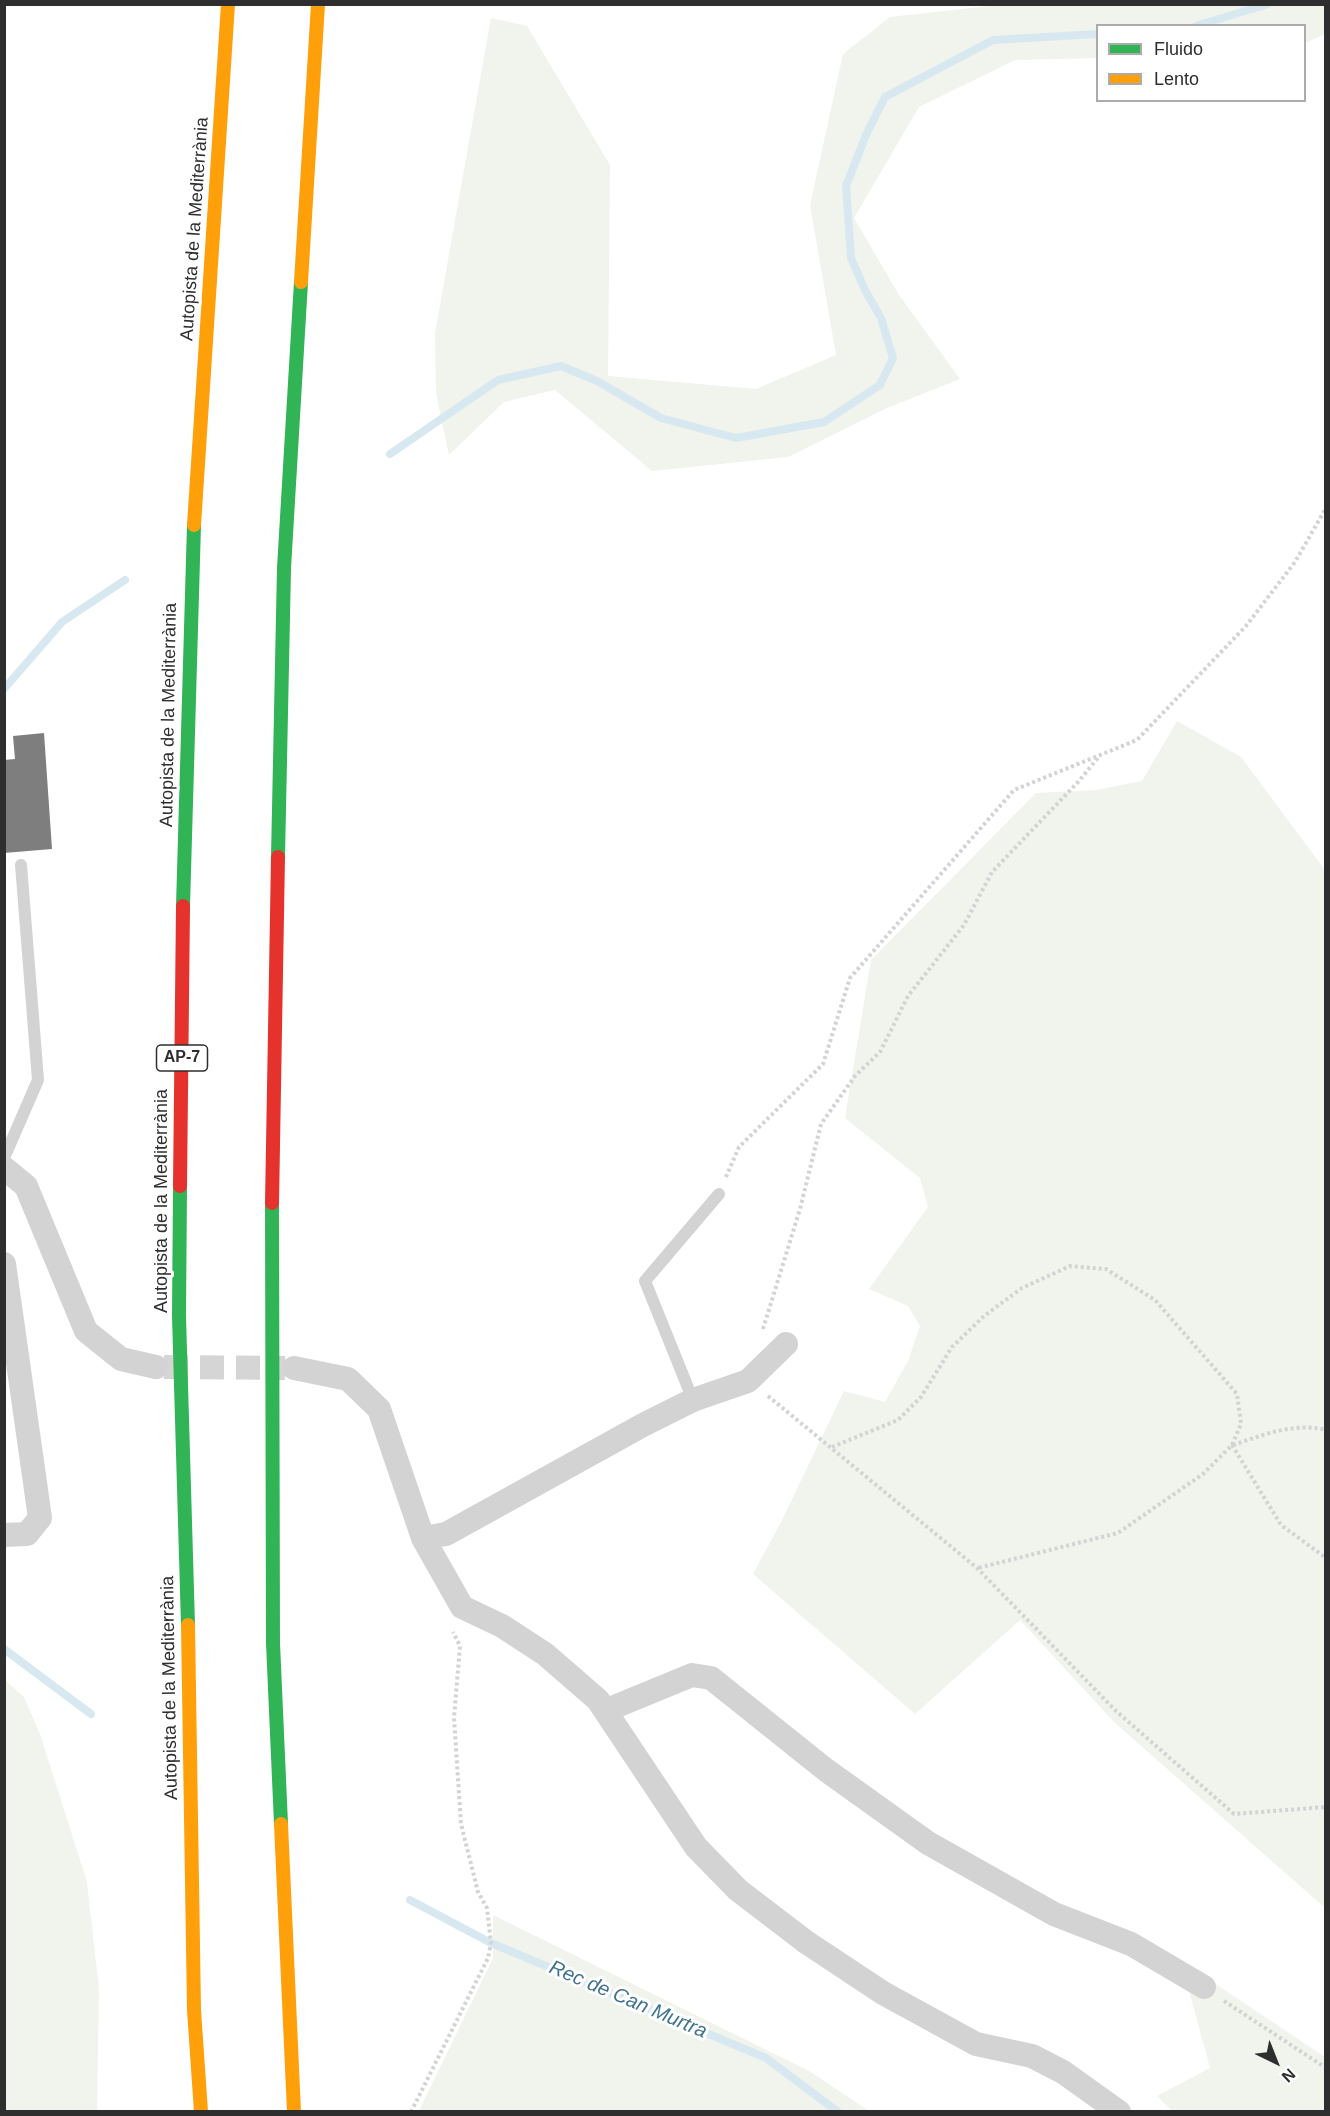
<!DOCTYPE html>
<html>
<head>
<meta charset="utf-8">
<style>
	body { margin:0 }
	#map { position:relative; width:1330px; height:2116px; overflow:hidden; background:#fff; font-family:Helvetica,sans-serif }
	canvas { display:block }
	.frame { position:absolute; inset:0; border:6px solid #2e2e2e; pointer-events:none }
	.legend { position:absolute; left:1096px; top:24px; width:210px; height:78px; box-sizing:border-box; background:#fff; border:2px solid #ababab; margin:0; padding:8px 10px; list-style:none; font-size:18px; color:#2e2e2e }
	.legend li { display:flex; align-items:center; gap:12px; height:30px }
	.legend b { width:30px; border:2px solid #ababab }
	.north { position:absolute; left:1246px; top:2032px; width:60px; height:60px; -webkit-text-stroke:4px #fff; paint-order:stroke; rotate:137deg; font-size:16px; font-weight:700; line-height:24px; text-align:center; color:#2e2e2e }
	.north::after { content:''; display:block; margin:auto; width:21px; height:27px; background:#2e2e2e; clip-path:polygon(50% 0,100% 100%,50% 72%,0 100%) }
</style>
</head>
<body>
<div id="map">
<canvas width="1330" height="2116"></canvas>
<div class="frame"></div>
<ul class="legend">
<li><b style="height:8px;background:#30b455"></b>Fluido</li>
<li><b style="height:8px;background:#ff9f0a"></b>Lento</li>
</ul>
<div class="north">N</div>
</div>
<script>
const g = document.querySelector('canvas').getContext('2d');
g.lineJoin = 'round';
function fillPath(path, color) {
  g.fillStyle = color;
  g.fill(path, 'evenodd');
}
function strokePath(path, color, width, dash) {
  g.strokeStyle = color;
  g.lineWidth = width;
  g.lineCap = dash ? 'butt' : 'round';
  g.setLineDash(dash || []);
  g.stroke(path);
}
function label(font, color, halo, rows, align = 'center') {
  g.font = font + ' Helvetica,sans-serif';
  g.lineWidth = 6;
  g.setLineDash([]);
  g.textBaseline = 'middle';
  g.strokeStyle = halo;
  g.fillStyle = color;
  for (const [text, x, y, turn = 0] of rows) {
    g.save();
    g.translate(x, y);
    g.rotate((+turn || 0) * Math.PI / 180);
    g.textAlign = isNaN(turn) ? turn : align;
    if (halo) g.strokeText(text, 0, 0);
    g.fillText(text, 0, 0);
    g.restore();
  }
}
const green = new Path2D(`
	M998,5H1325V34L1305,43L1304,26H1098L1097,58L1015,60L919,107L854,218L899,295L960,379L887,408L788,457L652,471L555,390L504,402L449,455L436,393L435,333L491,18L527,26L610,165L608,376L756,389L836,355L810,205L843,54L890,17Z
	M1177,721L1241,757L1325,870V1908L1114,1722L1020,1620L915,1714L753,1574L781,1522L844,1391L885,1402L908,1361L920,1326L908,1306L869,1289L928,1207L920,1178L845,1118L871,960L1036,793L1096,790L1142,781Z
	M5,1680L24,1697L40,1734L87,1882L99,1989L97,2111H5Z
	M493,1915L811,2072L869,2111H419L493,1958Z
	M1181,1961L1325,2057V2111H1172L1157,2096L1210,2068Z`);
const stream = new Path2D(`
	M1196,26L1268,4
	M390,454L498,380L561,366L597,381L661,418L736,438L824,422L880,385L893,358L881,318L865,290L851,258L846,186L866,135L885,97L993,40L1098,34
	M4,689L62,622L125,580
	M4,1649L91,1714
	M410,1900L491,1943L766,2058L838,2112`);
const building = new Path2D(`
	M44,733L52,849L4,853V760L15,759L13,736Z`);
const streetTunnel = new Path2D(`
	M164,1367L285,1368`);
const path = new Path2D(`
	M726,1177L739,1147L823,1064L850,978L1014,790L1137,740L1246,626L1295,562L1326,508
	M763,1329L800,1209L821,1124L855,1076L880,1052L908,996L964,925L992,872L1079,781L1101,754
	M768,1396L977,1568L1116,1711L1234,1814L1326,1807
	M1232,1445L1281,1525L1326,1558
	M1233,1445C1263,1435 1294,1422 1326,1430
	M832,1447L898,1420L921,1397L952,1347L984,1316L1022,1288L1070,1266L1106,1269L1155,1300L1237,1394L1241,1424L1232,1445L1203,1474L1118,1533L978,1568
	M1224,2001L1326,2068
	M411,2112L488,1958L491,1943L487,1908L478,1892L461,1824L454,1718L460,1646L453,1632`);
const lane = new Path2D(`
	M4,1158L38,1080L21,865
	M693,1400L645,1281L719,1194`);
const street = new Path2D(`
	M4,1168L26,1186L86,1331L121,1359L156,1367
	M4,1264L40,1518L27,1534L4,1535
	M294,1368L348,1379L379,1409L423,1538L462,1607L502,1626L545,1654L598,1700L696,1847L738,1890L806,1942L883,1993L976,2044L1032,2056L1063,2072L1119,2112
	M423,1538L446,1534L643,1425L693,1400L748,1381L786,1344
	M607,1710L692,1675L711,1678L826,1770L928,1843L1054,1914L1131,1944L1204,1987`);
const fast = new Path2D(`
	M278,857L284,568L301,282
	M183,906L194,525
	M180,1186L179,1316L188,1625
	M272,1203L273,1643L281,1824`);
const slow = new Path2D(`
	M301,282L318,4
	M194,525L228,4
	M188,1625L194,2010L201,2112
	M281,1824L294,2112`);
const jam = new Path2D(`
	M180,1186L183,906
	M272,1203L278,857`);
const shields = [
	[182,1058,51]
];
const shieldNames = [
	["AP-7",182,1058]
];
const streetNames = [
	["Autopista de la Mediterrània",195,229,-86],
	["Autopista de la Mediterrània",169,715,-89],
	["Autopista de la Mediterrània",162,1201,-90],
	["Autopista de la Mediterrània",170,1688,-91]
];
const waterNames = [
	["Rec de Can Murtra",628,2000,23]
];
fillPath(green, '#f0f4ec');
strokePath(stream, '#d8e8f0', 8);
fillPath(building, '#7e7e7e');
strokePath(streetTunnel, '#d5d5d5', 24, [24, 12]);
strokePath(path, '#d3d3d3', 4, [3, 3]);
strokePath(lane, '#d3d3d3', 12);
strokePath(street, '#d3d3d3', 24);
strokePath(fast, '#30b455', 14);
strokePath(slow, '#ff9f0a', 14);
strokePath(jam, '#e5322d', 14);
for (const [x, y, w] of shields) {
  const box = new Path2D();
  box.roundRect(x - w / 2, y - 13, w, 26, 4.5);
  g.fillStyle = '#fff';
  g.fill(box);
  strokePath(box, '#2e2e2e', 1.5);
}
label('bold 16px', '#2e2e2e', null, shieldNames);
label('18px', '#2e2e2e', '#fff', streetNames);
label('italic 20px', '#3e728e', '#fff', waterNames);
</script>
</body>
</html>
